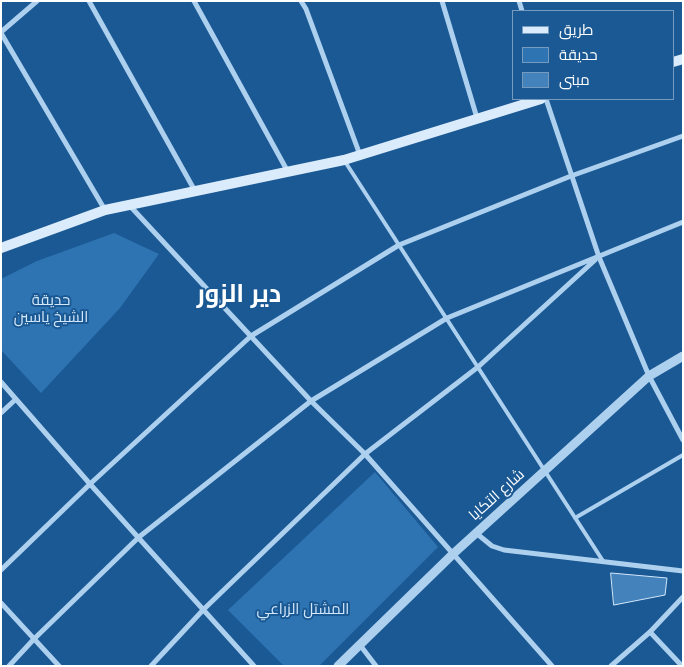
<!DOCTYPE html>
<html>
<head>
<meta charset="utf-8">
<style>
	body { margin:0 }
	#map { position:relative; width:684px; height:667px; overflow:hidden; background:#1b5994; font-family:"Open Sans",Cairo,sans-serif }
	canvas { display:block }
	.frame { position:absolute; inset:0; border:2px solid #fff; pointer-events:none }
	.legend { position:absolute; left:512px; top:10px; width:162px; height:90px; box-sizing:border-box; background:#1b5994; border:1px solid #769bbf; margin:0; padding:6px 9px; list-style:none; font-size:15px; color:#fff }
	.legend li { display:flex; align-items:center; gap:10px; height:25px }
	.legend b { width:25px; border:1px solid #769bbf }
</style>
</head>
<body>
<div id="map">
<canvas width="684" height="667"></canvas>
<div class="frame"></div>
<ul class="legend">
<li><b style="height:6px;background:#daebfb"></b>طريق</li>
<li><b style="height:14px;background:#2e73b2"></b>حديقة</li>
<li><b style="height:14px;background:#4482bb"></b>مبنى</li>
</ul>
</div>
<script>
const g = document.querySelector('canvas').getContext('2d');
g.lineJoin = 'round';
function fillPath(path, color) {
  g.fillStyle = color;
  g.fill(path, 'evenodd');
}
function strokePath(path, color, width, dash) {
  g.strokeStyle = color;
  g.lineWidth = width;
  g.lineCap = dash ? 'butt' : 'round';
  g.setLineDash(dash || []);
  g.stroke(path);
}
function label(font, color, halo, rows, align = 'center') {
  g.font = font + ' "Open Sans",Cairo,sans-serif';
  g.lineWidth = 4;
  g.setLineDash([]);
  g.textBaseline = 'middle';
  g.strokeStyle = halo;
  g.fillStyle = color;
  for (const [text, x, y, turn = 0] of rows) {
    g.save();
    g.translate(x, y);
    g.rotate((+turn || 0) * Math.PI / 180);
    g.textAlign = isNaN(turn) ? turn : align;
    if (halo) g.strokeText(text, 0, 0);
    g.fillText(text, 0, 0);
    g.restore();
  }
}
const green = new Path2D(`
	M114,233L159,254L120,308L41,393L1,350V279L37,261Z
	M375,472L438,547L319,666H284L228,610Z`);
const building = new Path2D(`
	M611,573L667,578L665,595L614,605Z`);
const service = new Path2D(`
	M344,160L603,561
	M575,518L683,455`);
const minor = new Path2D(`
	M89,1L195,191
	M194,1L288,172
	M301,1L306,9L360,155
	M442,1L477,118
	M519,1L522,11
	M1,32L37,1
	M1,33L105,210
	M546,99L599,257L649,376L683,440
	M130,206L311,401L365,454L552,666
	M1,382L90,484L254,666
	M1,413L16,399
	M476,533L492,546L504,550L683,571
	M1,570L90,484L251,336L399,245L571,176L683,136
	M1,603L59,666
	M650,632L682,666
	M360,645L376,666
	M9,666L34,639L139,537L311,401L447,318L683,222
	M151,666L204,609L365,454L478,367L595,260
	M611,666L650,632L683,597`);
const tertiary = new Path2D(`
	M338,666L453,554L649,376L683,356`);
const secondary = new Path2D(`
	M673,62L683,59
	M1,248L105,210L344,160L541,99`);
const parkNames = [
	["حديقة",51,301],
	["الشيخ ياسين",51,318],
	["المشتل الزراعي",303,610]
];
const streetNames = [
	["شارع التكايا",497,495,-42]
];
const townNames = [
	["دير الزور",239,295]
];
fillPath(green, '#2e73b2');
fillPath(building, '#4482bb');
strokePath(building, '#d3e8fb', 1);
strokePath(service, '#add0ef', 4);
strokePath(minor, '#add0ef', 5);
strokePath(tertiary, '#add0ef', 9);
strokePath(secondary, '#daebfb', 10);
label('15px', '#d3e8fb', '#1b5994', parkNames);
label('15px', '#fff', '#1b5994', streetNames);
label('bold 25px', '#fff', '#1b5994', townNames);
</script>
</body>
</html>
